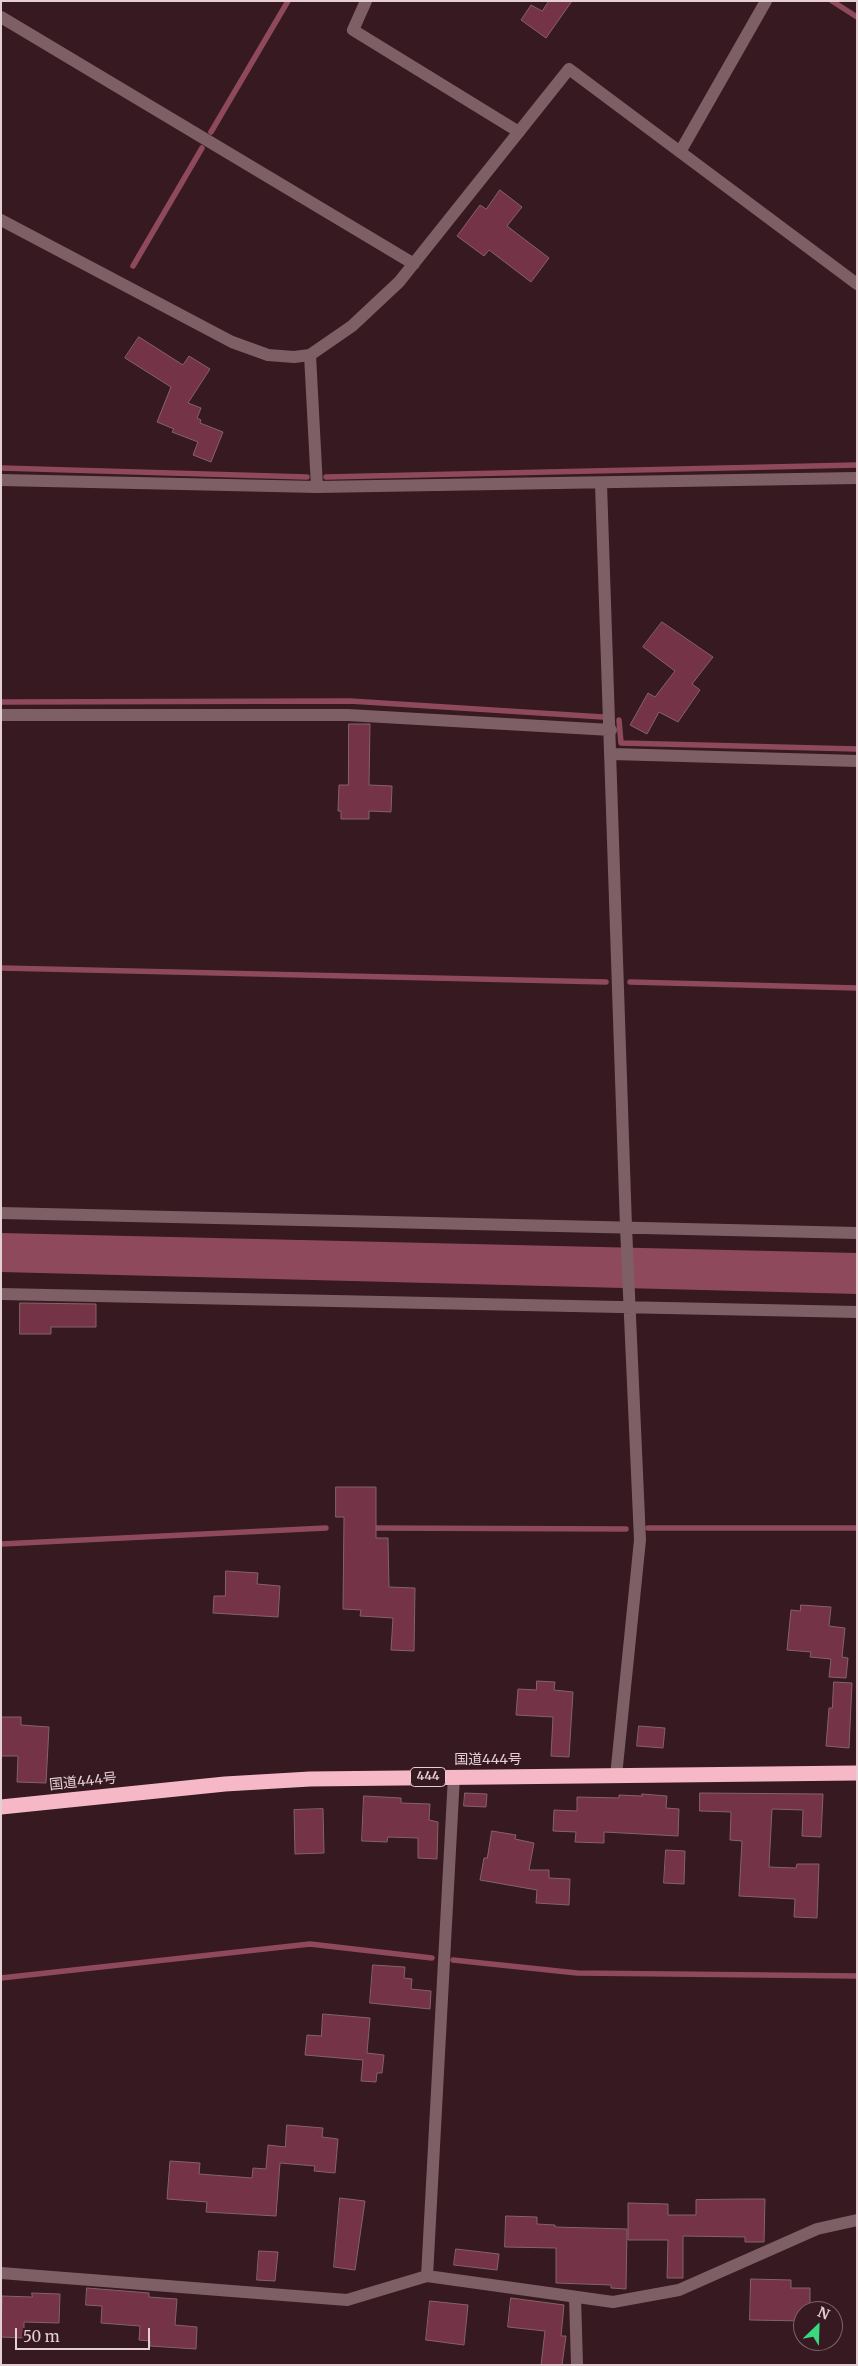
<!DOCTYPE html>
<html>
<head>
<meta charset="utf-8">
<style>
	body { margin:0 }
	#map { position:relative; width:858px; height:2366px; overflow:hidden; background:#361921; font-family:Merriweather,serif }
	canvas { display:block }
	.frame { position:absolute; inset:0; border:2px solid #e4d0d4; pointer-events:none }
	.north { position:absolute; left:793px; top:2301px; width:50px; height:50px; box-sizing:border-box; background:#361921; border:1px solid #7c6269; border-radius:50%; rotate:24deg; font-size:14px; font-weight:700; line-height:20px; text-align:center; color:#e4d0d4 }
	.north::after { content:''; display:block; margin:auto; width:18px; height:22px; background:#39d87f; clip-path:polygon(50% 0,100% 100%,50% 72%,0 100%) }
	.scale { position:absolute; left:15px; top:2328px; width:135px; height:22px; box-sizing:border-box; border:2px solid #e4d0d4; border-top:0; padding-left:6px; font-size:15px; line-height:18px; white-space:nowrap; color:#e4d0d4; -webkit-text-stroke:4px #361921; paint-order:stroke }
</style>
</head>
<body>
<div id="map">
<canvas width="858" height="2366"></canvas>
<div class="frame"></div>
<div class="north">N</div>
<div class="scale">50 m</div>
</div>
<script>
const g = document.querySelector('canvas').getContext('2d');
g.lineJoin = 'round';
function fillPath(path, color) {
  g.fillStyle = color;
  g.fill(path, 'evenodd');
}
function strokePath(path, color, width, dash) {
  g.strokeStyle = color;
  g.lineWidth = width;
  g.lineCap = dash ? 'butt' : 'round';
  g.setLineDash(dash || []);
  g.stroke(path);
}
function label(font, color, halo, rows, align = 'center') {
  g.font = font + ' Merriweather,"Noto Sans JP",serif';
  g.lineWidth = 4;
  g.setLineDash([]);
  g.textBaseline = 'middle';
  g.strokeStyle = halo;
  g.fillStyle = color;
  for (const [text, x, y, turn = 0] of rows) {
    g.save();
    g.translate(x, y);
    g.rotate((+turn || 0) * Math.PI / 180);
    g.textAlign = isNaN(turn) ? turn : align;
    if (halo) g.strokeText(text, 0, 0);
    g.fillText(text, 0, 0);
    g.restore();
  }
}
const water = new Path2D(`
	M1,1233L857,1253V1294L1,1272Z`);
const stream = new Path2D(`
	M832,1L857,17
	M211,132L288,1
	M133,266L202,148
	M1,468L307,477
	M326,477L857,465
	M1,702L350,701L603,717
	M619,720L621,743L857,749
	M1,968L606,982
	M630,982L857,988
	M368,1528L626,1529
	M648,1528H857
	M1,1544L326,1528
	M453,1960L577,1973L857,1976
	M1,1978L310,1944L432,1958`);
const building = new Path2D(`
	M549,1H572L546,38L521,20L531,5L542,11Z
	M500,190L522,207L507,226L549,258L531,282L489,250L484,256L457,236L480,205L486,209Z
	M139,337L183,365L189,356L210,369L188,403L201,408L197,418L201,420L200,423L223,432L211,462L193,455L198,442L172,432L174,429L157,422L171,387L125,358Z
	M662,622L713,657L692,684L700,690L678,722L659,712L647,734L630,725L648,693L655,697L675,671L643,647Z
	M349,724H370L369,785L392,786L391,812L369,811V819H341V811H338L339,785H348Z
	M20,1303L96,1304V1327H51V1334H20Z
	M336,1487H376V1538H388L389,1587L415,1588L414,1651L391,1650L393,1618L360,1616L361,1610L343,1609L344,1517H336Z
	M226,1571L258,1573L257,1584L280,1586L278,1617L213,1613L214,1596H225Z
	M801,1605L831,1607L829,1626L845,1628L842,1657L848,1658L846,1678L829,1677L831,1659L810,1657L811,1652L787,1650L791,1610L800,1611Z
	M537,1681L555,1682L554,1690L573,1692L569,1757L551,1756L553,1717L516,1715L518,1689L536,1690Z
	M834,1682L852,1683L849,1748L826,1746L829,1708H832Z
	M1,1717H21V1725L49,1727L46,1783L17,1782L18,1756H1Z
	M639,1726L665,1728L663,1748L637,1746Z
	M465,1793L487,1794L486,1807L464,1806Z
	M700,1793L823,1794L821,1837L802,1836L803,1810L772,1809L769,1867L796,1868L797,1864H819L817,1918L794,1917L795,1899L739,1896L742,1841L730,1840L731,1812L700,1811Z
	M642,1794L667,1796L666,1808L679,1809L678,1836L604,1832V1843L575,1842L576,1832L553,1831L554,1810L577,1811V1797L619,1798V1795L642,1796Z
	M364,1796L401,1798V1803L430,1804L429,1820L438,1822L437,1859L418,1858V1838L388,1837L387,1842L362,1841Z
	M323,1809L324,1853L295,1854L294,1810Z
	M492,1831L516,1835L515,1839L534,1843L529,1870H549V1878L570,1879L569,1905L536,1903L537,1890L480,1880L484,1858H487Z
	M666,1850L685,1851L684,1884L664,1883Z
	M373,1965L405,1967L404,1978L412,1979L411,1989L431,1991L430,2009L370,2003Z
	M323,2014L370,2018L367,2053L384,2055L382,2073H377L376,2082L361,2081L363,2060L305,2055L307,2035L321,2036Z
	M287,2125L323,2128L322,2137L338,2139L335,2173L314,2171L315,2166L280,2163L276,2216L206,2212L207,2202L167,2199L170,2161L200,2163L199,2174L252,2178L253,2168L266,2169L268,2145L285,2147Z
	M340,2198L365,2201L355,2270L334,2267Z
	M745,2199H765L764,2242H745V2237L683,2236V2278H667L668,2240H628V2203L668,2204V2215H696V2200Z
	M506,2216L537,2217V2224L555,2225V2227L627,2229L626,2289L611,2288V2285L556,2283V2248L505,2247Z
	M456,2249L499,2254L497,2270L454,2265Z
	M259,2251L278,2252L275,2281L257,2280Z
	M751,2279L791,2280V2288H810V2311H803V2321L750,2320Z
	M87,2288L149,2293V2297L177,2299L175,2325L197,2327L196,2349L150,2346V2341L139,2340L140,2326L101,2323L102,2306L86,2305Z
	M32,2293L60,2294L59,2323L24,2322V2338L1,2337L2,2296L32,2297Z
	M511,2298L564,2305L561,2336H566L562,2365H541L545,2331L508,2327Z
	M430,2301L468,2305L464,2345L426,2340Z`);
const minor = new Path2D(`
	M366,1L353,30L519,132
	M1,17L414,264
	M680,152L766,1
	M1,220L232,342L268,355L294,357L310,355L352,326L399,282L569,69L857,284
	M310,355L317,487
	M1,480L317,487L857,478
	M601,484L626,1227L640,1540L616,1776
	M1,715H348L611,730
	M612,754L857,761
	M1,1213L857,1233
	M1,1294L857,1312
	M1,2273L347,2300L427,2276L613,2302L679,2290L817,2229L857,2220
	M427,2276L454,1776
	M575,2297L577,2365`);
const highway = new Path2D(`
	M1,1807L225,1784L310,1779L857,1773`);
const shields = [
	[428,1777,35]
];
const shieldNames = [
	["444",428,1777]
];
const streetNames = [
	["国道444号",488,1760],
	["国道444号",83,1782,-6]
];
fillPath(water, '#8e4a5c');
strokePath(stream, '#8e4a5c', 5.5);
fillPath(building, '#743346');
strokePath(building, '#85626a', 1);
strokePath(minor, '#7f5f66', 12);
strokePath(highway, '#f6b7c6', 15);
for (const [x, y, w] of shields) {
  const box = new Path2D();
  box.roundRect(x - w / 2, y - 9.5, w, 19, 4);
  g.fillStyle = '#361921';
  g.fill(box);
  strokePath(box, '#e4d0d4', 1);
}
label('bold 12px', '#e4d0d4', null, shieldNames);
label('14px', '#e4d0d4', '#361921', streetNames);
</script>
</body>
</html>
